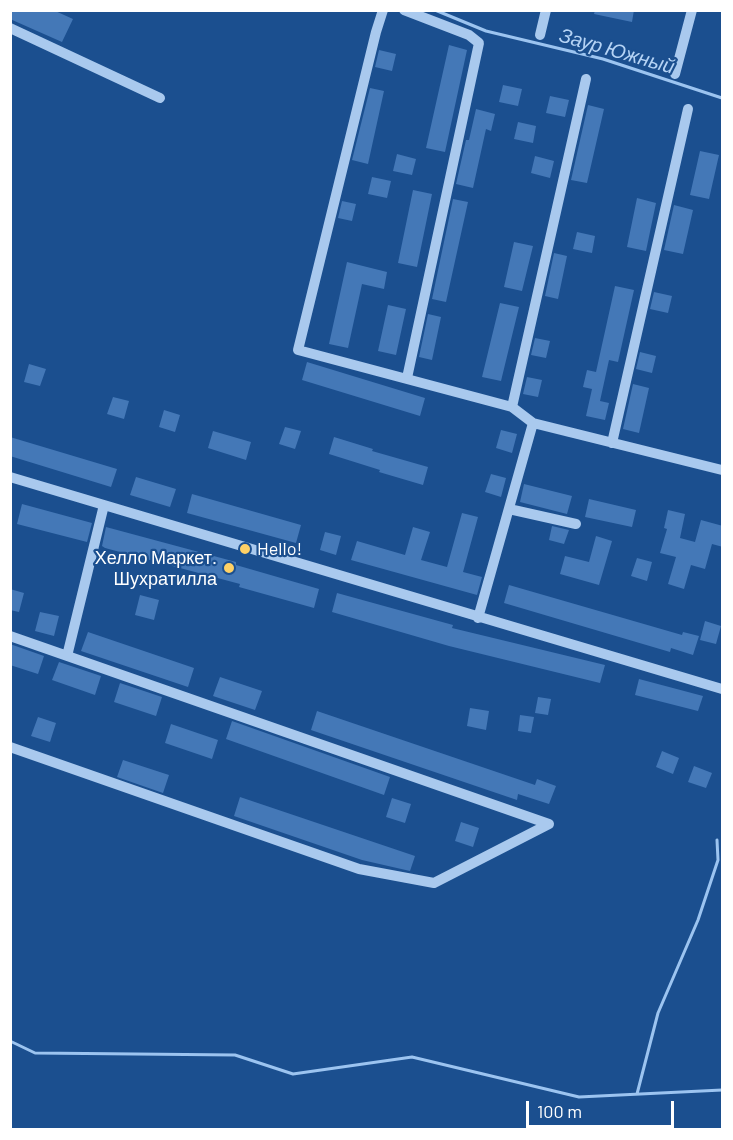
<!DOCTYPE html>
<html>
<head>
<meta charset="utf-8">
<style>
	body { margin:0 }
	#map { position:relative; width:733px; height:1140px; overflow:hidden; background:#1b4f8f; font-family:Barlow,sans-serif }
	canvas { display:block }
	.frame { position:absolute; inset:0; border:12px solid #fff; pointer-events:none }
	.scale { position:absolute; left:526px; top:1101px; width:148px; height:27px; box-sizing:border-box; border:3px solid #fff; border-top:0; padding-left:8px; font-size:18px; line-height:21px; white-space:nowrap; color:#fff; -webkit-text-stroke:4px #1b4f8f; paint-order:stroke }
</style>
</head>
<body>
<div id="map">
<canvas width="733" height="1140"></canvas>
<div class="frame"></div>
<div class="scale">100 m</div>
</div>
<script>
const g = document.querySelector('canvas').getContext('2d');
g.lineJoin = 'round';
function strokePath(path, color, width, dash) {
  g.strokeStyle = color;
  g.lineWidth = width;
  g.lineCap = dash ? 'butt' : 'round';
  g.setLineDash(dash || []);
  g.stroke(path);
}
function fillPath(path, color) {
  g.fillStyle = color;
  g.fill(path, 'evenodd');
}
function label(font, color, halo, rows, align = 'center') {
  g.font = font + ' Barlow,sans-serif';
  g.lineWidth = 4.5;
  g.setLineDash([]);
  g.textBaseline = 'middle';
  g.strokeStyle = halo;
  g.fillStyle = color;
  for (const [text, x, y, turn = 0] of rows) {
    g.save();
    g.translate(x, y);
    g.rotate((+turn || 0) * Math.PI / 180);
    g.textAlign = isNaN(turn) ? turn : align;
    if (halo) g.strokeText(text, 0, 0);
    g.fillText(text, 0, 0);
    g.restore();
  }
}
const stream = new Path2D(`
	M435,10L486,31L603,59L722,98
	M10,1041L35,1053L235,1055L293,1074L412,1057L579,1097L722,1090
	M637,1094L658,1013L698,920L718,860L717,840`);
const building = new Path2D(`
	M10,10H53L73,19L62,42L10,19Z
	M595,10H634L632,22L594,14Z
	M449,45L467,50L445,152L426,148Z
	M379,50L396,54L392,71L375,67Z
	M503,85L522,89L518,106L499,102Z
	M370,88L384,91L368,164L352,160Z
	M550,96L569,100L565,117L546,113Z
	M588,105L604,109L587,183L571,180Z
	M476,109L495,114L491,131L486,129L473,188L456,184L466,140H469Z
	M518,122L536,126L533,143L514,139Z
	M700,151L719,155L709,199L690,195Z
	M397,154L416,159L412,175L393,171Z
	M535,156L554,161L550,178L531,173Z
	M372,177L391,181L387,198L368,194Z
	M413,190L432,194L417,267L398,263Z
	M637,198L656,203L646,251L627,247Z
	M453,199L468,202L446,302L432,299Z
	M342,201L356,204L352,221L338,218Z
	M674,205L693,210L683,254L664,250Z
	M577,232L595,236L592,253L573,249Z
	M514,242L533,246L522,291L504,287Z
	M554,253L567,256L558,299L545,296Z
	M347,262L387,272L384,289L362,284L348,348L329,344Z
	M615,286L634,290L618,362L609,360L600,401L609,403L605,420L586,416L592,389L583,387L587,370L596,372Z
	M654,292L672,296L668,313L650,309Z
	M500,303L519,307L501,381L482,377Z
	M388,305L406,309L396,355L378,351Z
	M428,314L441,317L432,360L419,357Z
	M535,338L550,341L546,358L531,355Z
	M640,352L656,356L652,373L636,369Z
	M307,362L425,398L420,416L302,380Z
	M29,364L46,369L40,386L24,382Z
	M527,377L542,380L538,397L523,394Z
	M633,384L649,388L639,433L623,429Z
	M113,397L129,401L124,419L107,414Z
	M164,410L180,415L175,432L159,427Z
	M285,427L301,431L295,449L279,444Z
	M501,430L517,434L512,453L496,448Z
	M213,431L251,442L246,460L208,448Z
	M10,437L117,469L111,487L10,456Z
	M334,437L373,449L372,451L428,467L423,485L379,472L380,470L329,454Z
	M491,474L506,478L501,497L485,492Z
	M136,477L176,489L170,507L130,495Z
	M524,484L572,496L567,514L520,502Z
	M192,494L301,525L296,543L187,513Z
	M589,499L636,510L632,527L585,517Z
	M22,504L92,523L87,542L17,524Z
	M668,510L685,514L680,538L695,542L701,520L723,526V547L712,544L705,569L691,565L684,589L668,584L676,557L660,553L667,529L664,528Z
	M462,513L478,517L463,572L482,577L477,595L351,560L357,541L405,555L413,527L430,532L421,560L447,567Z
	M552,526L569,530L564,544L549,540Z
	M106,527L236,562V565L319,589L314,608L239,587L240,584L105,548L102,546Z
	M325,532L341,536L336,555L320,550Z
	M596,536L612,541L599,585L560,574L565,556L589,562Z
	M637,558L652,562L647,581L631,576Z
	M509,585L682,635L683,632L699,636L693,655L671,648L670,652L504,603Z
	M10,589L24,593L19,612L10,610Z
	M337,593L453,625L452,628L605,665L600,683L449,646L332,612Z
	M140,595L159,600L154,620L135,615Z
	M40,612L59,616L54,636L35,631Z
	M705,621L721,626L716,644L700,640Z
	M88,632L194,668L188,687L81,651Z
	M10,644L44,656L38,674L10,665Z
	M59,662L101,676L95,695L52,680Z
	M220,677L262,691L255,710L213,696Z
	M639,679L703,696L698,711L635,695Z
	M120,683L162,697L156,716L114,702Z
	M538,697L551,699L548,715L535,713Z
	M470,708L489,711L486,730L467,726Z
	M317,711L535,785L537,779L556,786L549,804L518,794L517,800L311,730Z
	M520,715L534,717L531,733L518,731Z
	M38,717L56,723L50,742L31,736Z
	M232,721L390,777L384,795L226,739Z
	M171,724L218,740L212,759L165,743Z
	M662,751L679,758L673,774L656,767Z
	M123,760L169,775L163,793L117,777Z
	M694,766L712,773L706,788L688,782Z
	M240,797L415,856L410,871L362,860L234,816Z
	M392,798L411,804L405,823L386,817Z
	M461,822L479,828L473,847L455,841Z`);
const minor = new Path2D(`
	M383,10L376,32L298,350L512,407L533,423L722,470
	M404,10L469,35L479,43L407,378
	M10,28L160,98
	M540,35L546,10
	M675,74L692,10
	M512,407L586,79
	M612,443L688,109
	M10,477L722,689
	M509,509L576,524
	M478,618L533,423
	M10,636L549,824
	M67,656L104,505
	M10,747L359,869L434,883L549,824`);
const markers = [
	[245,549,6,"#ffd166"],
	[229,568,6,"#ffd166"]
];
const poiNames = [
	["Hello!",257,549],
	["Хелло Маркет.",217,558,"right"],
	["Шухратилла",217,579,"right"]
];
const waterNames = [
	["Заур Южный",617,51,16]
];
strokePath(stream, '#9cc4f0', 3);
fillPath(building, '#4478b7');
strokePath(minor, '#a9c9ee', 10);
for (const [x, y, r, color] of markers) {
  const dot = new Path2D();
  dot.arc(x, y, r, 0, 2 * Math.PI);
  g.fillStyle = color;
  g.fill(dot);
  strokePath(dot, '#1b4f8f', 2);
}
label('18px', '#fff', '#1b4f8f', poiNames, 'left');
label('italic 20px', '#b5d3f5', '#1b4f8f', waterNames);
</script>
</body>
</html>
